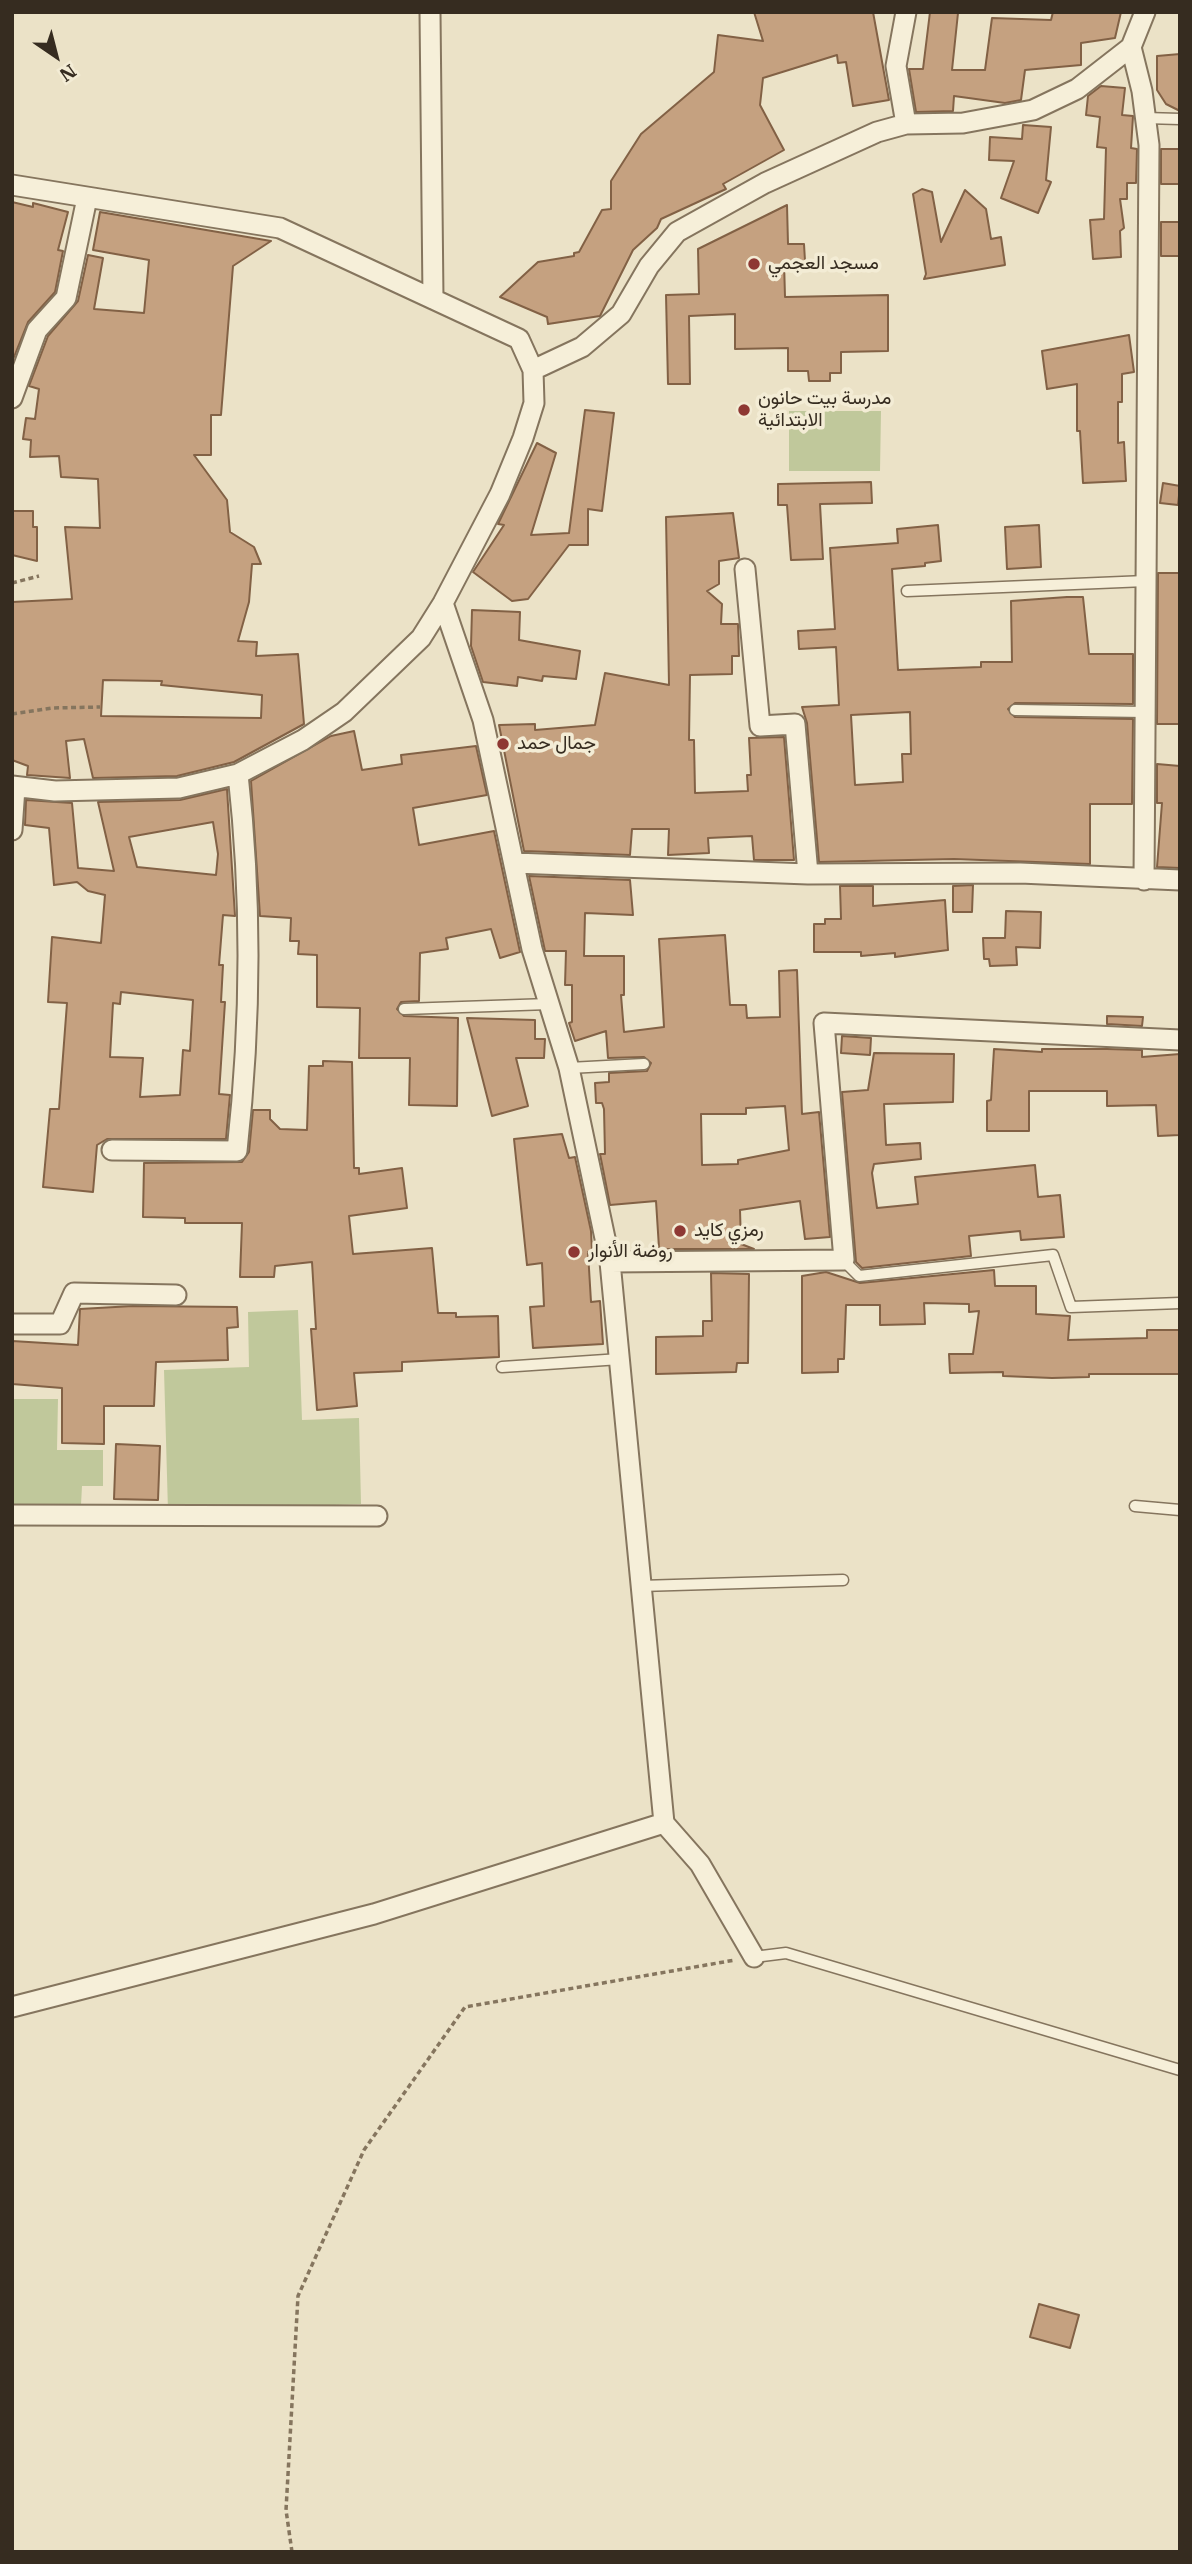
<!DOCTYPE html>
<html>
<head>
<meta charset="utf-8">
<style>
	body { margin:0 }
	#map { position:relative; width:1192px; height:2564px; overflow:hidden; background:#ebe2c7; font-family:"IBM Plex Serif",serif }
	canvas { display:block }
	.frame { position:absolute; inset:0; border:14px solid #362c20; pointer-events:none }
	.north { position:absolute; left:21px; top:21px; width:70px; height:70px; -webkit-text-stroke:5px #f3ecd5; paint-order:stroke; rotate:145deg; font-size:19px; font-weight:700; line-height:28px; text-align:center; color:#362c20 }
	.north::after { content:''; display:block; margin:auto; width:24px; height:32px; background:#362c20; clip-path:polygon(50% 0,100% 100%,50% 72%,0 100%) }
</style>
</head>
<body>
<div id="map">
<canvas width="1192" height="2564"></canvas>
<div class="frame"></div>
<div class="north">N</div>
</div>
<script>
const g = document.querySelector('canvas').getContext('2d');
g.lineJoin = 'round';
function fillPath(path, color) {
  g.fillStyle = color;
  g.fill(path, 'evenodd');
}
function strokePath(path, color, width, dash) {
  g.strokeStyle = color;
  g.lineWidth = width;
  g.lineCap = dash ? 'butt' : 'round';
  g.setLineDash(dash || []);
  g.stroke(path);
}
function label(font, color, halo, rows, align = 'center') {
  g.font = font + ' "IBM Plex Serif",Vazirmatn,serif';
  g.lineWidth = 7;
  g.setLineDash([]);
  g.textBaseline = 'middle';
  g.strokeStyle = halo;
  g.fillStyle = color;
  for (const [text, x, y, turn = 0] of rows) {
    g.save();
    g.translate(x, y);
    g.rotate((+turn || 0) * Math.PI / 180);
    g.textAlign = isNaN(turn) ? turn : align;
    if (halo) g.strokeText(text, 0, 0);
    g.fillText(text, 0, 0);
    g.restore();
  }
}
const green = new Path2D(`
	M789,411H881L880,471H789Z
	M298,1310L302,1420L359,1418L361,1504L168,1511L164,1370L249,1367L248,1312Z
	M12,1399H58L57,1450H103V1486H82L81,1505L12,1504Z`);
const building = new Path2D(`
	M754,12H873L889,100L853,106L846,62L838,63L837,55L763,78L760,105L784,150L723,184L726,189L661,219L657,228L633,250L600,316L548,324L547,317L500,297L538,262L574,256V253L579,252L602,210L611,209V181L641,134L714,72L718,35L763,41Z
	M930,12L958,13L952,70H985L992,18L1051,20L1053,12H1121L1115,38L1081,43V65L1025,70L1021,100L1005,103L954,96L953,111L916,112L909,69H923Z
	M1180,54V111L1166,104L1157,90V56Z
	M1101,86L1125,88L1122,115L1133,116L1131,148L1137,149L1136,183H1127V199H1120L1124,228L1120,231L1121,257L1093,259L1090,220L1104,219L1106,148L1097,147L1100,117L1086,115L1088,96Z
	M1023,125L1051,127L1046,180L1051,182L1038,213L1001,198L1014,161L989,160L990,137L1022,139Z
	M1161,149H1180V184H1161Z
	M922,189L932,192L941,242L965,190L986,209L991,239L1001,237L1005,265L924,279L926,274L913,194Z
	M12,202L33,207V203L68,212L58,250L63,251L55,292L28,322L12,362Z
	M787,205L788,244H804L805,261H784L785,297L888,295V351L841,352V373H830V381H809L808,371H788V348L735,349V314L689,316L690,384H668L666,295L699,294L698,249Z
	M100,212L271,241L233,266L221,415H211V455H194L227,500L230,532L254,547L261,564H252L249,602L238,641L257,642L256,656L298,654L304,724L234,762L177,776L93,778L84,739L66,741L70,778L27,775L28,766L12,760V602L72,599L65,527L100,528L98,479L61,477L59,456L30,457L31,440L23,439L26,418L35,419L39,389L29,386L48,336L78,301L88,255L103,258L94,309L144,313L149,260L93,250ZM103,680L162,681L161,685L262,695L261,718L101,716Z
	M1161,222H1180V256H1161Z
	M1129,335L1134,372L1122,374V402H1118V443L1124,442L1126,481L1083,483L1080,431H1077V384L1047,389L1042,351Z
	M585,410L614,413L602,511L588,509V545H569L528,599L512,601L473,572L504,525L498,524L537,443L556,453L531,535L569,533Z
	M871,482L872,503L820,504L823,559L791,560L787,505H778V484Z
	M1163,483L1180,486L1178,505L1160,503Z
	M12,511H33V527H37V561L12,555Z
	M733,513L739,558L719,561V584L707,591L722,604L721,624H738L739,656H732V674L690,675L689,740H694L695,793L748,791L747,775H751L749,738L784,737L794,860H754L752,836L708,838L709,853L668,855L669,829H632L630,855L524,851L499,725L535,724V730L595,725L605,673L669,685L666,517Z
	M938,525L941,561L925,563V566L892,569L898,670L981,667V662H1012L1011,601L1067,597H1083L1089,654H1133V704L1015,703L1008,709L1015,717L1133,719L1132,804H1090V864L954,859L819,862L807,723L802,707L839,705L836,647L799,649L798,631L835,629L830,548L898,543L897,529ZM910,712L911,754H902L903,782L855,785L851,715Z
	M1039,525L1041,567L1007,569L1005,527Z
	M1158,573H1180V724H1157Z
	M472,610L520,612L519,640L580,651L576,679L543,676L542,681L518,677L517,686L483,682L471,646Z
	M354,731L362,770L402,764L401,755L476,746L487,795L413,808L419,845L494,831L520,952L500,958L491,929L446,938L448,949L420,953L419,1001L401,1002L397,1009L404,1016L458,1018L457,1106L409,1105L410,1058H359L360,1008L317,1007V955L298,954L299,941H290L291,918L260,916L251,781L331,736Z
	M1157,764L1180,766V868L1157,867L1162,803H1157Z
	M227,789L235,916L223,915L219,965H223L221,1002H225L219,1094L230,1095L226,1139H107L97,1145L93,1192L43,1187L50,1109H59L67,1003L48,1002L52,937L101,943L105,895L88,891L77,882L54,885L49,828L25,825L26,800L72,803L78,868L114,871L98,802L180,800ZM213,822L218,854L216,875L137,867L129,837ZM121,992L193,1000L190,1051L183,1050L180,1095L140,1097L143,1058L110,1057L113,1003L120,1004Z
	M529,876L630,880L633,915L585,913L584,956H624V995H621L624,1032L664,1027L659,939L725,935L730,1005H746L747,1018L780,1017L779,971L797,970L802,1114L819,1112L830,1237L805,1239L800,1201L740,1210L741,1244L754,1249H662L659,1248L656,1201L610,1205L600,1154H605L604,1109L602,1103H596L595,1083L609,1082V1073L647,1071L651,1063L644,1057L608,1058L606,1031L575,1041L569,1023L572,1022V985H565L566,951H545ZM785,1106L789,1150L738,1160V1164L702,1165L701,1114H746V1108Z
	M973,885L972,912H953V886Z
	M840,886H873V906L945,900L948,950L895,957V953L861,956V952H814V924H825V919H841Z
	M1006,911L1041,912L1040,948L1016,947L1017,965L990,966L989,959H984L983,938H1005Z
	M1107,1016L1143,1017L1142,1026L1107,1024Z
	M467,1018L535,1020V1039H545L544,1058H516L528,1106L492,1116Z
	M842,1036L871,1038L870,1055L841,1053Z
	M994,1049L1042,1052V1049H1107L1142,1050V1057L1180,1054V1135L1158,1136L1156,1105L1107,1106V1091H1029V1131H987V1101L991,1100Z
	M874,1053L954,1054L953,1102L884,1104L886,1145L920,1143L921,1159L874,1164L872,1173L877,1208L918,1204L915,1177L1035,1165L1038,1197L1060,1195L1064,1237L1021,1240L1020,1231L969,1236L971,1256L862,1268L856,1262L842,1092L868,1090Z
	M323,1061L352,1062L354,1168H359V1174L402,1168L407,1208L349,1216L353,1254L432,1248L438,1313H456V1317L498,1316L499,1357L402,1362V1371L354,1373L357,1406L317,1410L311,1329H316L312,1262L275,1266L274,1277H240L242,1223H185V1218L143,1217L144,1163L242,1162L249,1152L253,1110H270V1119L280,1129L307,1130L309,1066H323Z
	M562,1134L569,1158L575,1157L591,1231L592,1251L588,1252L591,1302L600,1301L603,1344L533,1348L530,1307L544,1306L542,1263L527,1265L514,1139Z
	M994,1270L995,1286H1036V1314L1070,1316L1068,1340L1147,1338V1330H1180V1374H1089V1377L1052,1378L1003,1376V1372L950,1373L949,1354H973L979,1311L969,1312V1304L924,1303L925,1324L880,1325V1305H846L844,1359H838V1372L802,1373V1276L826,1272L860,1283Z
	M711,1273L749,1274L748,1363H737L736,1372L656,1374V1337L703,1336V1321H712Z
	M133,1306L237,1307L238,1327L227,1328L228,1360L156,1362L154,1406H104V1444L62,1443V1388L12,1384V1341L78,1345L80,1309Z
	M116,1444L160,1446L158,1500L114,1499Z
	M1039,2304L1079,2315L1070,2348L1030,2337Z`);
const path = new Path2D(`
	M12,583L39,576
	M12,714L53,708L100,707
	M292,2552L286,2510L298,2296L364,2150L465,2007L735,1960`);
const lane = new Path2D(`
	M1145,118L1180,119
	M907,591L1146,581
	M1015,710L1145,712
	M404,1009L549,1004
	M569,1068L644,1064
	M843,1260L859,1276L1053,1255L1071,1307L1180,1303
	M502,1367L620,1359
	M1135,1506L1180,1510
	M640,1586L843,1580
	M754,1957L786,1953L1180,2070`);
const street = new Path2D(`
	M430,12L433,299
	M906,12L896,66L906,124
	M1131,47L1142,91L1149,145L1144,880
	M12,185L280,228L519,339L533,370
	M12,398L37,330L66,298L87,198
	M745,569L760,726L795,724L808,874
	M443,603L483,720L532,949L569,1068L610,1262L664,1823L700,1864L754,1957
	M12,786L55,791L179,788L238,774L303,740L344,712L421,638L443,603L500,494L523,438L534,403L533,370L582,347L621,314L649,266L677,232L765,183L877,132L906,124L963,123L1033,110L1077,89L1131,47L1145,12
	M12,830L15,788
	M514,863L808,874L1020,873L1180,880
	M112,1150L237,1151C251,1025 252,899 238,774
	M610,1262L844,1260L824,1023L1180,1040
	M12,1324H60L74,1293L176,1295
	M12,1515L377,1516
	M12,2007L374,1914L664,1823`);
const markers = [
	[754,264,7,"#8e3833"],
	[744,410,7,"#8e3833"],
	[503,744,7,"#8e3833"],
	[680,1231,7,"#8e3833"],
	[574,1252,7,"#8e3833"]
];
const poiNames = [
	["مسجد العجمي",768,264],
	["مدرسة بيت حانون",758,399],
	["الابتدائية",758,421],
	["جمال حمد",517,744],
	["رمزي كايد",694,1231],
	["روضة الأنوار",588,1252]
];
fillPath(green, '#c0c89b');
fillPath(building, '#c5a180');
strokePath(building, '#826145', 2);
strokePath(lane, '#85755e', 13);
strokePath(street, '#85755e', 23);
strokePath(path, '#85755e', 3.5, [5, 3.5]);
strokePath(lane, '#f6efd9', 10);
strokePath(street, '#f6efd9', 19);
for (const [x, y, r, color] of markers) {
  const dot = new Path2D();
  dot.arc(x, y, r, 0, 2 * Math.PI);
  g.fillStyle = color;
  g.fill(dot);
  strokePath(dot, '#f3ecd5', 2.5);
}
label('19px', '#362c20', '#f3ecd5', poiNames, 'left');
</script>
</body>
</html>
